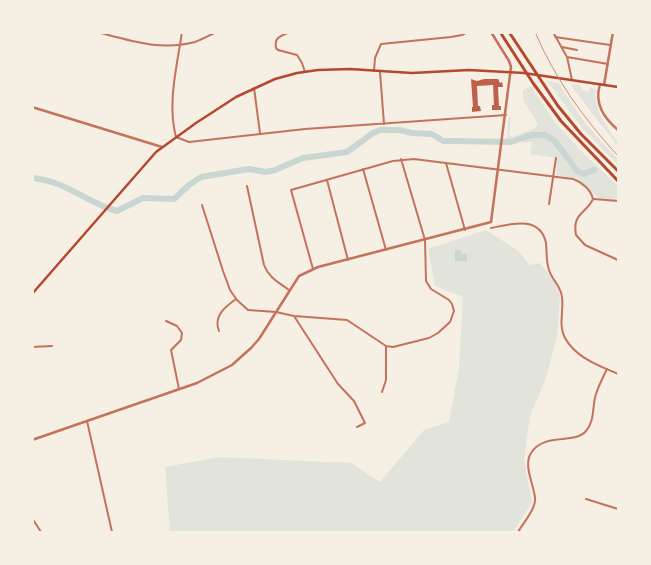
<!DOCTYPE html>
<html>
<head>
<meta charset="utf-8">
<style>
	body { margin:0 }
	#map { position:relative; width:651px; height:565px; overflow:hidden; background:#f6efe4; font-family:"Work Sans",sans-serif }
	canvas { display:block }
	.frame { position:absolute; inset:0; border:34px solid #f6efe4; pointer-events:none }
</style>
</head>
<body>
<div id="map">
<canvas width="651" height="565"></canvas>
<div class="frame"></div>
</div>
<script>
const g = document.querySelector('canvas').getContext('2d');
g.lineJoin = 'round';
function fillPath(path, color) {
  g.fillStyle = color;
  g.fill(path, 'evenodd');
}
function strokePath(path, color, width, dash) {
  g.strokeStyle = color;
  g.lineWidth = width;
  g.lineCap = dash ? 'butt' : 'round';
  g.setLineDash(dash || []);
  g.stroke(path);
}
const green = new Path2D(`
	M547,81L559,83C575,112 595,136 618,159V165L583,129Z
	M570,84L579,85L583,90L589,92L590,87L595,89C596,112 604,124 618,142V146L585,104Z
	M531,86L554,121L579,149L618,186V200L598,198L577,179L556,175L557,158L530,154L532,142L522,143L523,141L506,144L509,117H511L509,134L512,137L536,128V126L538,124L523,100V90Z
	M486,230L520,252L529,265L540,263L555,282L560,295L559,313L557,337L545,381L530,416L524,460L532,502L513,532H170L165,467L219,457L351,463L380,482L424,430L449,422L459,368L463,297L435,286L428,249Z`);
const water = new Path2D(`
	M455,250H461V254H467V261H455Z`);
const river = new Path2D(`
	M32,178C67,181 86,203 117,211L143,198L174,199L189,185L201,177L249,169L266,172L275,170L303,158L347,152L373,133L380,130H399L412,133L432,134L443,141H454L511,142L531,135H544L554,140L578,172L584,174L594,170`);
const building = new Path2D(`
	M471,79L477,81L484,79H498L500,83L502,82L503,87H498L499,106H501V110H492V105H494L493,85L477,86L478,106H480L481,111L472,112V107H473Z`);
const minor = new Path2D(`
	M97,32C131,41 161,51 195,42C203,39 210,35 217,32
	M182,32C177,66 167,104 176,137L189,142L305,129L506,115
	M290,32C281,36 274,37 276,48L278,50L297,55L302,63L305,72
	M553,32L567,57L572,80
	M555,37L610,45
	M562,47L577,50
	M567,57L608,64
	M374,71L375,58L381,44L451,37L462,35L468,32
	M380,72L384,124
	M254,88L260,133
	M446,163L465,230
	M363,169L386,250
	M327,180L348,260
	M247,186L264,265C269,278 278,282 289,290
	M593,199C586,214 572,213 576,235L585,245L618,260
	M594,199L618,201
	M549,204L556,158
	M202,205L223,271L230,290L237,300L248,310L276,312L294,316L347,320L386,346L393,347L429,338L438,333L450,322L454,311L452,304L449,300L431,289L426,281L425,240L401,159
	M491,228C511,224 540,215 546,243C547,252 546,262 549,270C552,280 561,286 562,297C564,311 558,325 565,338C576,358 600,366 618,374
	M313,269L291,190L393,161L414,159L573,179C582,182 591,190 593,199
	M294,316L338,384L354,401L365,423L357,427
	M166,321L177,326L182,333L181,340L171,350L179,389
	M219,331C213,316 225,307 236,299
	M32,347L52,346
	M382,392L386,380V347
	M87,421L112,532
	M586,499L618,509
	M32,518L41,532
	M518,532C523,523 536,509 535,498C534,485 523,465 531,453C544,432 574,445 586,431C595,421 592,406 596,394C599,385 603,377 607,369`);
const tertiary = new Path2D(`
	M600,84C594,104 604,118 618,130
	M604,85L613,32
	M32,107L162,147
	M32,440L197,383L232,365L251,348L259,339L299,276L318,267L491,222L511,67L509,61L491,32`);
const secondary = new Path2D(`
	M32,294L156,152L196,123L236,97L275,79L297,73L318,70L350,69L412,73L469,70L524,73L618,87`);
const motorway = new Path2D(`
	M500,32L533,83L561,121L618,181
	M509,32L558,106L581,134L618,171`);
const rail = new Path2D(`
	M535,32C555,79 584,119 618,156`);
fillPath(green, '#e2e4dc');
fillPath(water, '#c9d6d2');
strokePath(river, '#c9d6d2', 6);
fillPath(building, '#bf614a');
strokePath(minor, '#c5725c', 2);
strokePath(tertiary, '#c5725c', 2.5);
strokePath(secondary, '#b5482f', 2.5);
strokePath(motorway, '#b5482f', 3);
strokePath(rail, '#cf8b77', 1);
</script>
</body>
</html>
